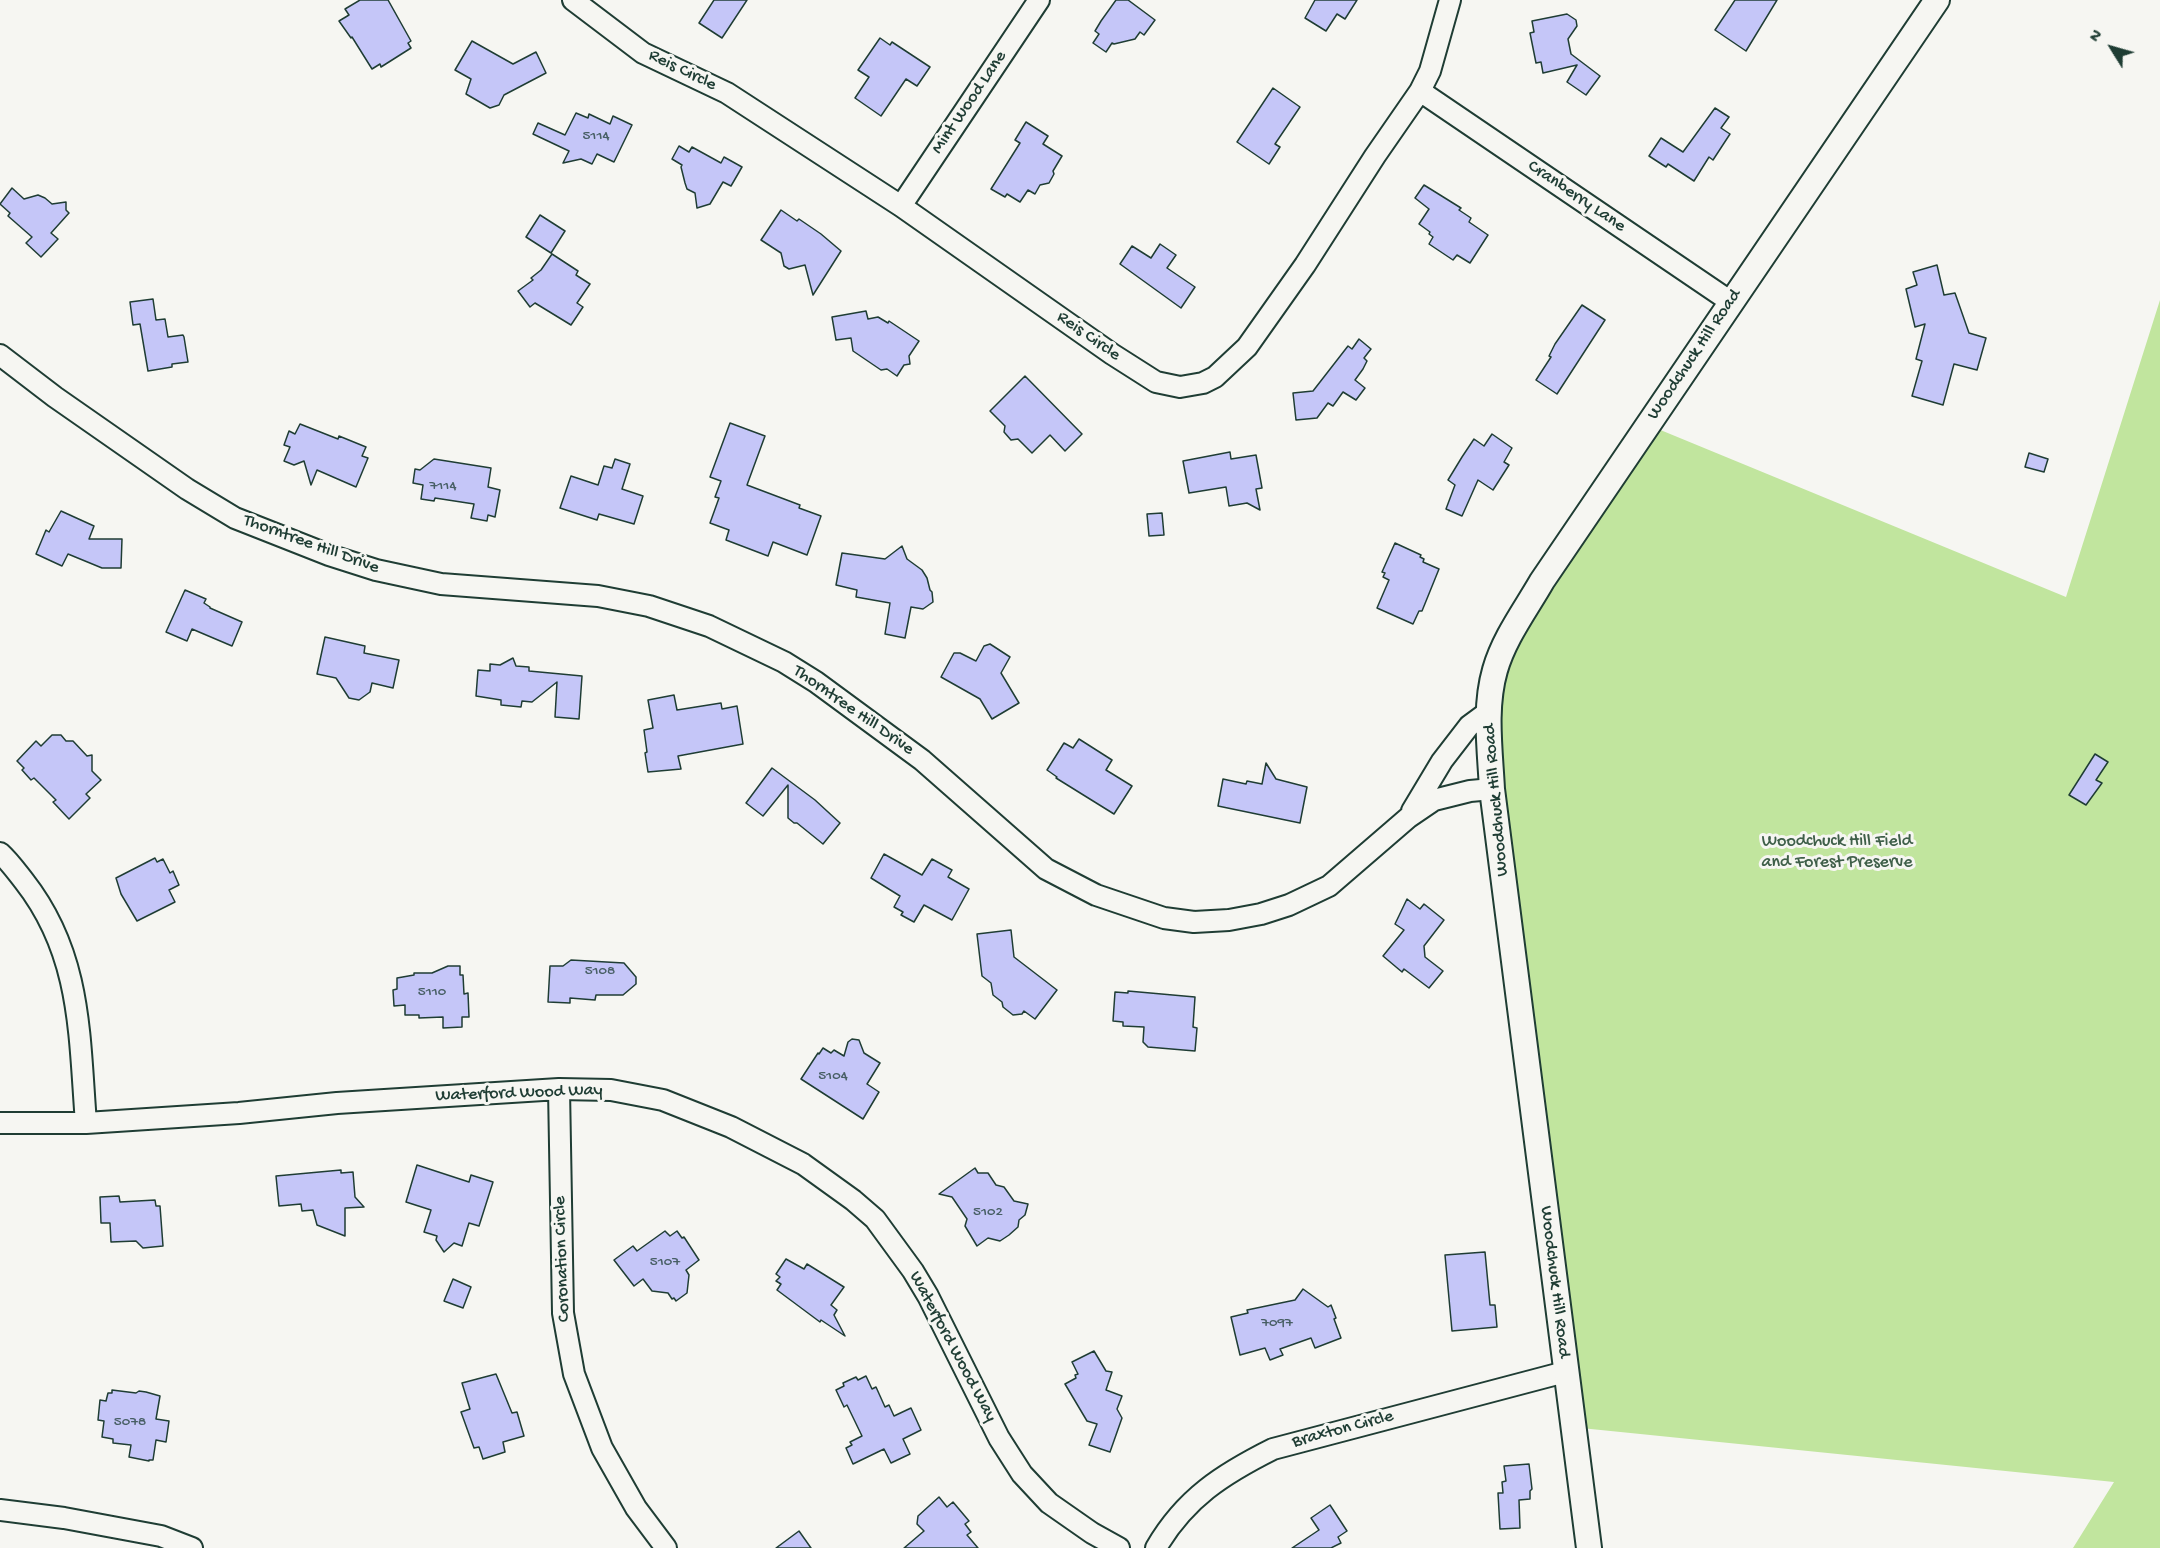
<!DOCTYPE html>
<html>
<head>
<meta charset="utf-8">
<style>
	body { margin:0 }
	#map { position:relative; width:2160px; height:1548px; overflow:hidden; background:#f6f6f2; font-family:"Gochi Hand",sans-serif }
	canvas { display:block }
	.north { position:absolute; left:2082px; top:18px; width:60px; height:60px; -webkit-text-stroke:4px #f6f6f2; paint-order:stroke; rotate:307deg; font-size:16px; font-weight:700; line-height:24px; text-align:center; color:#1f3d34 }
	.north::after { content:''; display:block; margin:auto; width:21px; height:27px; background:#1f3d34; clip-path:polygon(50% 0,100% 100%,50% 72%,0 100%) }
</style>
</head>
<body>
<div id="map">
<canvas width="2160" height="1548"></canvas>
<div class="north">N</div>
</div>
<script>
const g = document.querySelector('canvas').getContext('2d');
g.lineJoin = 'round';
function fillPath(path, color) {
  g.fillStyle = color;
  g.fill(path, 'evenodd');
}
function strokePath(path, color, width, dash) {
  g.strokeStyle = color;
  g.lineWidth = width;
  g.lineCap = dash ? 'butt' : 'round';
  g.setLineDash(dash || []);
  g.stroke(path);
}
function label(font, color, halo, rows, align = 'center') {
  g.font = font + ' "Gochi Hand",sans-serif';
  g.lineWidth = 6;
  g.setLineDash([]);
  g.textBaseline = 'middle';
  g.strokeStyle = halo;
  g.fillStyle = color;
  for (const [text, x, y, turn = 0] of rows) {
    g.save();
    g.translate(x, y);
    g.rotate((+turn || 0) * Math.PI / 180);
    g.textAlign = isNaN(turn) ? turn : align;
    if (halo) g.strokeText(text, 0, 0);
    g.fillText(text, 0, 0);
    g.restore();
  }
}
const green = new Path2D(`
	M2160,300V1548H2073L2114,1482L1581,1428L1502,789L1499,711L1505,673L1525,628L1658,429L2066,597Z`);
const building = new Path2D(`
	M360,0H388L411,41L408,43L411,48L381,67L380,64L372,69L352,37L351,38L339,21L349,15L345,9Z
	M714,0H747L722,38L699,23Z
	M1116,0H1128L1155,20L1144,35L1140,32L1135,39L1114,44L1112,43L1106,52L1093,43L1099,34L1095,31L1101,21Z
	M1315,0H1357L1345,19L1337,14L1326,31L1305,18Z
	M1735,0H1777L1746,51L1715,30Z
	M1567,14L1576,20L1577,26L1568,39L1571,54L1600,76L1586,95L1567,82L1577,65L1543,73L1541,62L1536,63L1530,33L1534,32L1532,21Z
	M880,38L890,45L892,42L930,67L917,86L906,79L881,116L855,98L869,77L858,70Z
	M472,41L513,64L536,52L546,73L504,95L499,105L490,108L466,94L471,79L455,70Z
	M1273,88L1300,107L1275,144L1280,147L1269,164L1237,142Z
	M1715,108L1729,117L1721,128L1730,134L1713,160L1709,157L1694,181L1668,164L1666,167L1649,156L1661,138L1683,152Z
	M576,113L588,118L589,114L610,124L613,116L632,125L614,162L597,154L592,164L581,159L563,163L569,151L533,134L538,123L565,135Z
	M1026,122L1048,136L1043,144L1062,156L1053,171L1054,174L1049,183L1040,185L1035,194L1028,190L1020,202L1007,194L1005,197L991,189L1020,143L1015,140Z
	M679,146L689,152L692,147L721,163L724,157L742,167L731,186L723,182L710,204L697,208L695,193L687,189L685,183L681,167L682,165L672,159Z
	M1424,185L1461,208L1459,210L1471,218L1469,222L1488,235L1470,263L1457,255L1453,260L1429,244L1433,237L1429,234L1430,232L1419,224L1429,209L1415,198Z
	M12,188L24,199L38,195L45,198L52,204L66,202V210L69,213L51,233L58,239L41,257L26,243L32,237L8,216L10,213L0,204Z
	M781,210L797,221L799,219L821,234L841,251L813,295L805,265L789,269L784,266L781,253L761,240Z
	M540,215L565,231L551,253L526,237Z
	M1160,244L1176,255L1167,268L1195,287L1181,308L1120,264L1132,246L1151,258Z
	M552,254L578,271L576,275L590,284L577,303L583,307L571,325L535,303L530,307L518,291L533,280L531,278L541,270Z
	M1937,265L1944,295L1955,293L1969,333L1986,338L1977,370L1954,364L1943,405L1912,396L1922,361L1916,359L1925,324L1915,327L1906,289L1917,285L1913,272Z
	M153,299L156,320L165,319L168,337L183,335L184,337L188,362L172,364V367L148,371L140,324L133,325L130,302Z
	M1582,305L1605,320L1557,394L1536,380L1551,357L1549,356L1555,344Z
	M866,311L868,319L878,317L888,323L889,321L919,341L909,356L910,364L904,365L897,376L887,369L881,370L853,351L851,338L836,340L832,317Z
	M1359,339L1371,349L1364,358L1367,361L1363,369L1355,380L1365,388L1356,400L1343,392L1333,406L1328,403L1317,418L1296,420L1293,393L1313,391L1348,346L1352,349Z
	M1025,376L1082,434L1065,451L1050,435L1032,453L1018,439L1011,440L1004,432L1005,426L990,411Z
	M730,423L765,436L747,485L800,505L799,508L821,516L807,555L773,542L768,556L726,540L729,530L710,523L719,498L715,497L721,481L710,477Z
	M300,424L338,439L339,436L366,447L362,456L368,458L356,487L317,470L311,485L304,461L294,465L284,461L290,447L284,445L289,431L295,434Z
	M1492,434L1512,448L1504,462L1509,465L1493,490L1478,480L1462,516L1446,509L1455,485L1448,480L1462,457L1474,439L1484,446Z
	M1230,452L1231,459L1256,455L1262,488L1256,489L1260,510L1247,503L1229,506L1226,487L1189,493L1183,461Z
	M2029,453L2048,459L2044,472L2025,467Z
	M434,459L491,468L488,487L500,490L495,517L488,515L487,521L471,518L474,504L435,498L434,501L421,499L423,485L413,483L415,469L420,470Z
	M615,459L630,464L622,489L643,496L634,524L599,514L597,520L560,508L571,476L598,485L604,466L612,468Z
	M61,511L94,526L89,539H122L121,568H102L68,554L62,566L36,554L46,530L49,532Z
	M1162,513L1164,535L1149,536L1147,514Z
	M1395,543L1421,555L1420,557L1424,559L1423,562L1439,569L1422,611H1419L1413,624L1377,608L1389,580L1383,577L1385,573L1382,572Z
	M902,546L907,559L922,570L927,578L930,590L932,592L933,602L923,609L911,607L905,638L885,634L890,603L856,597L857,590L836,585L842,553L885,559Z
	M185,590L206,599L204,603L210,607V608L242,622L232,646L192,629L187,641L166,632Z
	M325,637L365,646L364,653L399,660L393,688L372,683L370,692L359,700L349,698L336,678L317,674Z
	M990,644L1010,657L1001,673L1019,703L992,719L980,699L941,677L954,653H960L976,661L984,646Z
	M513,658L516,666L529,667V671L582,676L579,719L555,717L557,682L532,702L522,701L521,707L501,705V700L476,696L478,670L490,671V664L500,665Z
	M674,695L677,710L721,703L722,709L737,706L743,744L678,756L681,769L648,772L645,753L647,752L644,730L653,728L648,700Z
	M52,735H61L66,741H73L87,756L92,755V771L101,780L86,794L90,798L69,819L53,802L56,800L34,778L31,780L22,770L24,768L17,761L36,741L41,746Z
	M1079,739L1112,760L1106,770L1132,786L1114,814L1056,778L1057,777L1047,770L1064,743L1073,748Z
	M2095,754L2108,762L2096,780L2102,783L2086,805L2069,795Z
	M1266,763L1276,779L1307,787L1300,823L1218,806L1223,779L1246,784L1247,781L1262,784Z
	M772,768L815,800L840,823L823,844L797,823H794L788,818V785L763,816L746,803Z
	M884,854L922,875L932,859L952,870L948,877L969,889L952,920L924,905L914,922L901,915L903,912L894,907L900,896L871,878Z
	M155,858L157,862L163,859L170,873L173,871L179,885L169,890L175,902L137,921L121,894L116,878Z
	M1407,899L1420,909L1424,904L1444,920L1424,946L1425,957L1443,971L1429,988L1404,969L1402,972L1383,956L1404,930L1395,924Z
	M1011,930L1014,957L1057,990L1035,1019L1024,1011L1022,1014L1013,1015L1003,1007L1002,1002L993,995L991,983L982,976L977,934Z
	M571,960L624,963L636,977V984L623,995H596L595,1000L570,998V1003L548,1002L550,966H563Z
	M448,966H460V975H463L464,994L468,993L469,1017H462V1027L443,1028V1017L419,1018V1015H405V1005L394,1006L393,990L397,989V978L414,975V973H432Z
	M1128,991L1195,997L1193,1027L1197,1028L1195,1051L1148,1047L1143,1042L1144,1027L1123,1026V1022L1113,1021L1115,992L1128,993Z
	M852,1039L859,1040L864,1053L880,1063L867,1084L879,1092L863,1119L801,1079L818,1053L819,1054L823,1048L831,1053L834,1050L844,1056L848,1042Z
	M417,1165L469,1182L471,1175L493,1182L479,1226L469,1223L462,1246L454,1243L444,1252L436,1240L437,1236L424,1232L431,1210L406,1202Z
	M975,1168L978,1173H988L996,1185L1004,1187L1014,1201L1028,1204L1025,1215L1019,1220L1018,1227L1009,1235L1000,1241L988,1238L977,1246L965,1226L967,1219L952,1197L939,1194Z
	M341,1170V1173L353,1172L355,1197L364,1207L345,1208V1236L317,1225L313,1210L302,1211L301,1204L279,1206L276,1176Z
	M119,1196L120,1202L155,1200L156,1206H160L163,1246L143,1248L136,1241L111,1242L110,1223H101L100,1197Z
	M665,1231L670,1236L677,1231L682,1238L684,1237L699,1260L686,1270L689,1275L687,1293L676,1301L674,1298L672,1299L668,1293L652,1291L643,1279L634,1286L614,1260L633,1246L637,1251Z
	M1485,1252L1490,1305H1495L1497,1327L1452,1331L1445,1255Z
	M786,1259L804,1269L807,1264L844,1287L831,1305L837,1310L834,1315L845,1336L821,1320L820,1322L777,1290L781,1284L776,1281L780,1277L776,1274Z
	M453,1279L471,1287L463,1308L444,1301Z
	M1303,1289L1328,1307L1331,1305L1336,1318L1334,1319L1341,1338L1315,1348L1311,1338L1280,1349L1283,1355L1270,1360L1265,1348L1240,1355L1231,1317L1248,1313L1247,1310L1295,1300Z
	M1094,1351L1106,1371L1112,1372L1106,1390L1122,1396L1117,1409L1122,1418L1110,1452L1089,1445L1097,1424L1087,1421L1065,1384L1076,1378L1075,1375L1078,1374L1072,1362Z
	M496,1374L512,1413L517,1412L524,1436L503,1442L505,1452L483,1459L479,1447L474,1448L461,1412L470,1409L462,1383Z
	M866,1376L872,1389L876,1387L885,1407L889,1405L894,1416L911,1408L921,1430L903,1439L910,1454L891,1463L884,1449L853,1464L846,1448L852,1445L850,1442L862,1436L847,1405L844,1407L836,1390L844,1386L843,1383L856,1377L858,1380Z
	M112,1390L136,1393L139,1391L146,1392L160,1396L156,1419L169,1421L166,1442L156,1440L153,1460H149V1461L129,1457L131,1445L113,1443V1439L102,1437L104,1421L98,1420L100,1400L106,1401L108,1393H112Z
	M1529,1464L1532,1489L1530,1491V1499L1519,1500L1520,1528L1500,1529L1498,1493H1503L1502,1482L1506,1481L1504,1466Z
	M939,1497L947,1507L953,1502L969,1521L965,1524L971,1532L967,1535L978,1548H904L924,1531L917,1524L918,1516Z
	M1330,1505L1347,1531L1338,1537L1341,1543L1331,1548H1292L1319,1530L1311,1518Z
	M799,1531L811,1548H776Z`);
const minor = new Path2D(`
	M573,0L643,53L727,93L901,206L1112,354L1156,382L1180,387L1203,383L1215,377L1247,347L1305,265L1375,156L1420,91L1430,71L1450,0
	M1420,91L1731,302
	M901,206L1039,0
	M0,355L55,397L187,489L235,518L329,555L376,570L441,584L598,596L649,606L709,626L784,662L816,682L922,760L1046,869L1096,895L1164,918L1194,922L1229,920L1261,914L1289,905L1329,886L1409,817L1434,800L1470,791L1492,789
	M1412,811L1442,761L1469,726L1488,712
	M0,853C9,861 16,871 24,881C82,955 79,1035 86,1123
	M559,1089L563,1313L574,1374L602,1448L636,1508L666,1548
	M0,1123H86L239,1113L337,1103L559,1089L611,1090L663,1100L731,1127L803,1164L853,1200L875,1219L913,1271L928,1296L999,1438L1022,1474L1049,1503L1092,1533L1119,1548
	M0,1510L64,1518L161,1536L192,1548
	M1156,1548C1185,1498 1223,1474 1273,1449L1565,1372`);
const tertiary = new Path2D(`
	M1589,1548L1492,789C1490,750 1484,708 1495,670C1504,638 1526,609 1542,581L1937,0`);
const numberNames = [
	["5114",596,137],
	["7114",443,487],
	["5108",600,972],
	["5110",432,993],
	["5104",833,1077],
	["5102",988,1213],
	["5107",665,1263],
	["7097",1277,1324],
	["5078",130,1423]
];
const streetNames = [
	["Reis Circle",682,71,26],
	["Mint Wood Lane",970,103,-56],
	["Cranberry Lane",1576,197,34],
	["Reis Circle",1088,337,35],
	["Woodchuck Hill Road",1695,355,-56],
	["Thorntree Hill Drive",311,545,20],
	["Thorntree Hill Drive",853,711,35],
	["Woodchuck Hill Road",1497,800,-95],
	["Waterford Wood Way",519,1094,-2],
	["Coronation Circle",563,1259,-92],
	["Woodchuck Hill Road",1554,1282,83],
	["Waterford Wood Way",952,1347,62],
	["Braxton Circle",1343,1430,-15]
];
const parkNames = [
	["Woodchuck Hill Field",1837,842],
	["and Forest Preserve",1837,863]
];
fillPath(green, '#c1e59e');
fillPath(building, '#c5c6f8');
strokePath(building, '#1f3d34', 1.5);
strokePath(minor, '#1f3d34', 24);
strokePath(tertiary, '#1f3d34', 28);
strokePath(minor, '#f6f6f2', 20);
strokePath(tertiary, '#f6f6f2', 24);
label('15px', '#485f65', null, numberNames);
label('18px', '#1f3d34', '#f6f6f2', streetNames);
label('18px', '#3f5f49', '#f6f6f2', parkNames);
</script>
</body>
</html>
